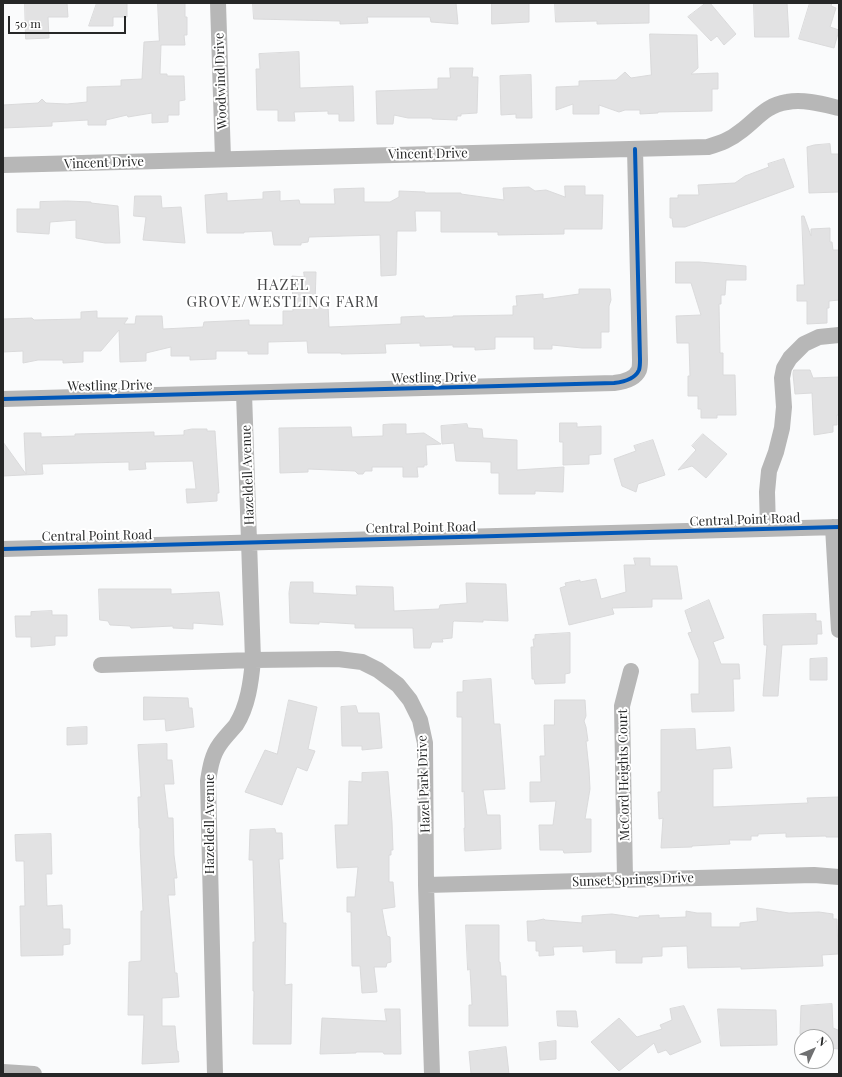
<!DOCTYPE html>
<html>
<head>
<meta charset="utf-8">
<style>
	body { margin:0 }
	#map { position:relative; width:842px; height:1077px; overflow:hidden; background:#fafbfc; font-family:"Playfair Display",serif }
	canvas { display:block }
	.frame { position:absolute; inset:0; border:4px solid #262727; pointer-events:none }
	.north { position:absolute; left:794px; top:1029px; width:40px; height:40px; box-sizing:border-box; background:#fff; border:1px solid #a8a9a9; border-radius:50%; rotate:46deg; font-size:11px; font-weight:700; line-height:16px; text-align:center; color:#262727 }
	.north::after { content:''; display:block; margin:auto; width:14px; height:18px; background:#707172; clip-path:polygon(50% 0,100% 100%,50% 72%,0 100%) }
	.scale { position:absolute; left:8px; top:16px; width:118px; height:18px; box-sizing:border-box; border:2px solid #262727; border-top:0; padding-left:5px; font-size:12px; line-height:14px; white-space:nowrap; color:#262727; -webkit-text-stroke:3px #fff; paint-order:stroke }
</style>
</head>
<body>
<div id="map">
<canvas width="842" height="1077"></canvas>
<div class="frame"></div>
<div class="north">N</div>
<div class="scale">50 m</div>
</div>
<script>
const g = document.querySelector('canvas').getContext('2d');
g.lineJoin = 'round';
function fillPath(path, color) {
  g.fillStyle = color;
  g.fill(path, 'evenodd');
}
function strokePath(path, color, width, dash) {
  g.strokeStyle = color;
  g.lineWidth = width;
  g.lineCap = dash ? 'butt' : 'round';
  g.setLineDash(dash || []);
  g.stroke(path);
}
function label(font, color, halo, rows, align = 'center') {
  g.font = font + ' "Playfair Display",serif';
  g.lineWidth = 4;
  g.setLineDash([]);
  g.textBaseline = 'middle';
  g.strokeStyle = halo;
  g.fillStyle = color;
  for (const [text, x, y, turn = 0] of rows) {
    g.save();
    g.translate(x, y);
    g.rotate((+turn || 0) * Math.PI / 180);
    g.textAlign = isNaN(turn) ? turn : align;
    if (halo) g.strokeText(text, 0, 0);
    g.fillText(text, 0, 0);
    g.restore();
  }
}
const building = new Path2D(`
	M25,3H67L68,17H48L49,38L26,39Z
	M97,3H127V17H113V26H89Z
	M158,3H185V17H187V35H184L185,45H161L160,74H167V76H184L185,100L179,101V115H168V122L152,123V113L128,117L127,115L106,120V125H88V120L52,122V126L3,128V105L38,103L42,99L46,103L67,104L87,102V87L121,86V80L142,79L144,42L159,41Z
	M253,3H456L458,24L431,22L430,17H367L368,23L340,24V21L254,19Z
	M492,3H529V22L492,24Z
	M555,3H649V23L597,24V21L556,22Z
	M706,3H710L736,34L724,45L717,36L711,41L688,17Z
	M754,3H787L789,37H755Z
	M810,3H832L831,6L836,8L830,27L839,30L834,48L799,39Z
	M650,34L697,35L698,68L691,74L718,73V89H712V111L658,112V113L640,114V110H625L619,112L599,105V114H573V104L556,110V87L579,86V81L616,80L625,72L631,78L651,75Z
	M299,52L300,88L353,86L354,121H339V114H328V111L294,112L295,121H278V110H257L256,69H260L259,54Z
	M450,68H473L472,77H478L477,113L461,114V116H457V120L432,119V118H408L394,115L393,124H377L376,91L438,89V78H450Z
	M531,75L532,118H516V114L501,115L500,76Z
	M830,144L831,154H839V192L809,193L807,147L814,145Z
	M784,159L794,187L685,227H673L672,218H670V198H678V195H699L698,185L735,183L745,176L769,167L768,164Z
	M565,186H585V195H603L602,229H564V234L498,235V232H441V211H415L416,231H397L396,275L381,276L380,235L309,237L308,242L301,243V245H274L272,231L244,232V233H207L205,195L227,193V201L263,199V192L280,191V201L299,200L300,204H335L334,189L364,188V202H390L399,197V191L425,192V193H461V194L504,200L503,188L529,187L535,191L546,190L565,197Z
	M135,196H161L162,208L181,207L185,243L143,240L146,217L134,216Z
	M67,201L91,202V203L118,206L120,243H105L76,238V220L50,222L49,234L17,232V209H40V202Z
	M802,216H804L811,236V229L830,228V242H832L833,250H839V300L829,301V308H827V323L807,324V301H797V285H804Z
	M676,262H699L746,266V280H726L725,295H721V304H719L720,353H723V375H735L736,415H717V418H701V409H698V396H688V376H690L689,343H677L676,316L701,315L691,283H676Z
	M304,272H316L315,304H328L329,327L401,324V317L424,316L425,318L453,317V316L513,315V306H517L516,296L543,294V299L579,294V289H610L611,300L609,306V332H601V348H582L552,345V349H534V337H495V349L475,350V347H453V345L420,346V343L385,344L386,353L341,354V353H308L307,341L268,342V354H248V351H216V359L190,360V356H171V347L146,353V361L120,362L119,330L101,351H83V362L63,363V360H38L23,363V351L3,352V319L32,318L34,320L81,319V312L97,311V318H128L124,324H135L136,316H162L163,329L203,327L204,322L249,320V325H283V311H293L292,276L304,277Z
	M794,370H810L813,378L839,377V415H837V425H833V432L814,435L812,393L795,394L793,374Z
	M560,423H577V427L601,426V454L589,455V464L563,465V442H560Z
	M391,424H406V434L424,433L441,444L426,445L427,465H424V467H417L418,477H403V467H372V471H365L363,474H358L355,471L308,469V472L280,473L279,428L351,427L352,437L383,436V425Z
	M467,424L468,428L482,429L483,438L517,440V470L564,467L563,492L535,491V494H499V473H491V462L456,461L454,443L442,444L441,426Z
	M192,429H207V431H215L219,493H217V501L187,503L186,489H196L193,461L145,462L146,469L129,470V462L42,464L43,474L3,476V442L26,474L24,433H41V437L75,436V434L154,432V436L184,435V431Z
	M703,434L727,454L706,478L692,466L678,470L696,450L692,446Z
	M653,440L665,475L638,484L636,492L622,486L614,459L636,451L634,446Z
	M634,558H650V566H677L682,599H652V607L612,608L614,614L569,625L560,588L566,586L565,583L580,580V582L596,579L601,599L626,592L624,565H635Z
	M291,582H313V593L353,595H357L356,586L393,587L394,611L439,609L440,605L467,603L466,583L506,584L508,621L483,620V622L454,621L453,622L452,638L442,639L443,642H432L430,648H414L413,628H355V624L319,622V624L290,623L289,593Z
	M99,589H171V594L219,592L223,625L193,623V629L173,628V626L131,628L130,626L110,625L108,621L100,620Z
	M709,600L724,638L713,642L721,664H739L740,679H733L734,711L692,712L691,694H699V660L688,633L692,632L685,611Z
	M52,611V615H67V636H55V645L31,647V637H16L15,616H31V612Z
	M816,614V621H821L822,634H817V644L782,645L778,696H763L767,645H764L763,615Z
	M570,633V673L565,674V683L535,684L534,679H532L531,647H534L533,639H535V635Z
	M827,658V680H810V659Z
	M491,679L494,724H500L505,789L483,790L487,815H500L501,849L465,851L464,828H465L464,791L462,792V717H457V692H463V681Z
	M144,697L188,698L189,708H192L194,727L166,731L165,719L144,720Z
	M289,700L317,707L308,749L315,751L307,771L297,767L282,805L245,792L265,750L277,754Z
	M555,700H585L586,716L584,721L586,727L588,741H586L589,769L590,789L585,819H591V852L564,853L563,850H540L539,825H553L556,801L530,802V782H541L540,756H545L544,725H554Z
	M356,706L358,713H379L382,748L362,750V746H342L341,707Z
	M87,727V744L67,745V728Z
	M695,729L696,750L730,747L732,768L713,769V807L808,803L807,798L839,797V837H826V836L786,837V833L758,834V836H751V840H729L730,844L692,846V847L661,848L663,818L659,819L658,792H661V730Z
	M167,744V760H172L174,784H164L168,818H173L174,855L177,878H174L175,895H168L175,973H177L179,997L162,998V1026H175L177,1051H178L179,1062L142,1064L144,1015H128L129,962L141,961V911H143L140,844V828H139L138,797H141L138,745Z
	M388,772L392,822L393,850H391V855H389V882H393L395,907L382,909L387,936L390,937L391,962L387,963L386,967H374L377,992L362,993L360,966H352L351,912H347V897H355L358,867L337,868L335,825H348L349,781L362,782V773Z
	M275,829L276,833H282L283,859H279L283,923H286L285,985L292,984L291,1044H253L254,991H253V942H255L253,860H249L250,830Z
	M51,834L52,874H46L47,906L62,905L63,929H70V944L63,945V955L21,956L20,906H25L24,861H16L15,835Z
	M757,908L789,913L819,912L833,914V919H837L838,954L822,955L823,966L741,969V967L688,968L687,946L662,947V956L642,957V963H616V950L583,952V946L553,947L554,955L539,956V951H536V941H528L527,921H534L544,919L545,920L582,923V916L612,914L639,918V916L659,915V918L686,917V911L697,913H711V927H740V923L757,921Z
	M466,925H499V962H500L501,976H506L508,1026H469V1005H472L470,969L468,970Z
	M832,1004L833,1028L838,1030L839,1049L826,1048V1037H812L800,1034L801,1006Z
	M684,1006L701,1042L670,1055L666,1050L658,1053L654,1043L619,1071L591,1042L619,1018L637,1037L662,1029L660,1025L672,1020L670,1009Z
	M385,1009H400L401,1054H384L383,1052H356V1053L320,1054L322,1018L386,1021Z
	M718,1009L776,1010L777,1045L721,1046Z
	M557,1011H576L578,1027L558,1026Z
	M556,1041V1059L540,1060L539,1043Z
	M506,1047L509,1074H471L469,1052Z`);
const minor = new Path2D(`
	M218,3L223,159
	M3,165L708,147C721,143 730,140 741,131C757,119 766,105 787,102C804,99 822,104 839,108
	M3,399L614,383C623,382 635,379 639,370C640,367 640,363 640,360L635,149
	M833,527L839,630
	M768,529L767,492L769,471L776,452L782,428L784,407L782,378L784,368L790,358L804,344L819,337L839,335
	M3,549L839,527
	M101,665L253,660L338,659L362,662L378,670L398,685L410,700L420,720L425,743L426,885L432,1074
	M625,880L622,706L631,671
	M426,885L814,875L839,877
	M3,1072L34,1074
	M215,1074L208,781C210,768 212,755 220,744C225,737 231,731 236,725C248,706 251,682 253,660L244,393`);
const cycleway = new Path2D(`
	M3,399L614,383C623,382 635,379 639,370C640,367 640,363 640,360L635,149
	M3,549L839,527`);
const streetNames = [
	["Woodwind Drive",221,81,-92],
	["Vincent Drive",428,154,-1],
	["Vincent Drive",104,163,-2],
	["Westling Drive",434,378,-1],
	["Westling Drive",110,386,-1],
	["Hazeldell Avenue",248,475,-92],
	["Central Point Road",745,520,-2],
	["Central Point Road",421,528,-1],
	["Central Point Road",97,536,-1],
	["McCord Heights Court",624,775,-91],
	["Hazel Park Drive",424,784,-92],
	["Hazeldell Avenue",210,824,-90],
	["Sunset Springs Drive",633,880,-2]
];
const quarterNames = [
	["HAZEL",283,285],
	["GROVE/WESTLING FARM",283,302]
];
fillPath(building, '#e2e2e3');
strokePath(building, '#dadadb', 1);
strokePath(minor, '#b7b7b7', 16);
strokePath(cycleway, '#0057b8', 4);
label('13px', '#262727', '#fff', streetNames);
g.letterSpacing = '1px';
label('15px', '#464748', '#fff', quarterNames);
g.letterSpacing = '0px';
</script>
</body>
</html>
